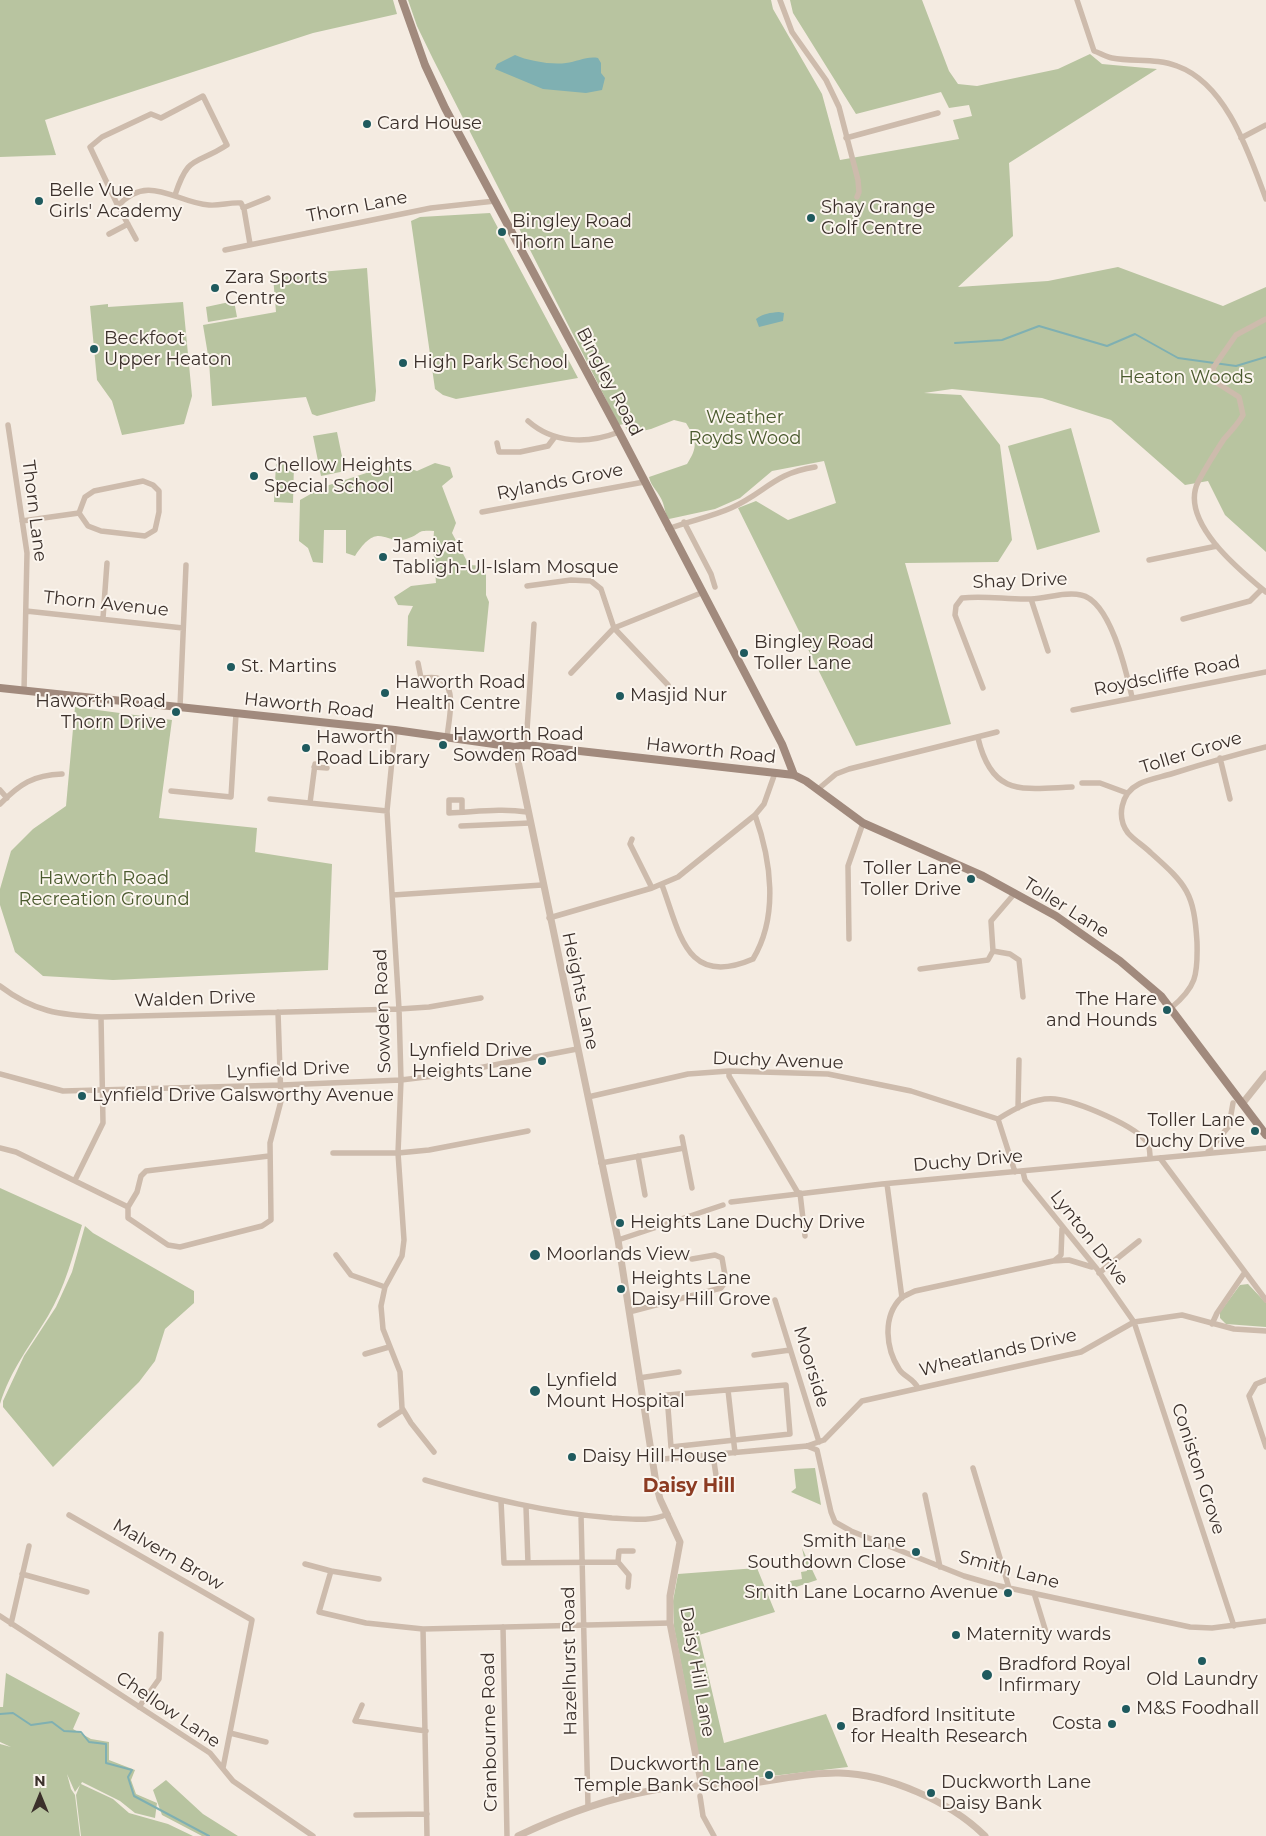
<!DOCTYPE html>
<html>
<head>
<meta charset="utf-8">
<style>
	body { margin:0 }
	#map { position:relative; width:1266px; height:1836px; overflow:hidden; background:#f4ebe1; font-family:Montserrat,sans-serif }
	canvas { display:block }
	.north { position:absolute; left:15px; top:1771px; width:50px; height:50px; -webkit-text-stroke:4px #fbf5ee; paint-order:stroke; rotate:0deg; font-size:14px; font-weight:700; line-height:20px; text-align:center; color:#3b302b }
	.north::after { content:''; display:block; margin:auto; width:18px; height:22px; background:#3b302b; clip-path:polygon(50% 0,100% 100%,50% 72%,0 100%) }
</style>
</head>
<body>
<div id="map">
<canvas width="1266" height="1836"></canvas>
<div class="north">N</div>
</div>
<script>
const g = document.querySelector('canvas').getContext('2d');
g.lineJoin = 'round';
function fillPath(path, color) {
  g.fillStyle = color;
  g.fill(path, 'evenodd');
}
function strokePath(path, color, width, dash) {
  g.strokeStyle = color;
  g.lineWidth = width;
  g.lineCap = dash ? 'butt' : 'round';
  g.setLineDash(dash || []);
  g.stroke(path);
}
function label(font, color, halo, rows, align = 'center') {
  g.font = font + ' Montserrat,sans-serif';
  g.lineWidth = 4;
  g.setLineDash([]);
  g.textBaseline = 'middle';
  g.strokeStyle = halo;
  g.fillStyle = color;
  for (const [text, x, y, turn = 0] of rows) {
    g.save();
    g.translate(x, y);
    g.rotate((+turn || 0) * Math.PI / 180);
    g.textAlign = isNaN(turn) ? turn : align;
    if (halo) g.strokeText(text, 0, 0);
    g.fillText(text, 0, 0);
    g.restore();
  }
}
const green = new Path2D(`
	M0,0H393L397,14L313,33L45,120L56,155L0,157Z
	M408,0H771L773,9L822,94L840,160L959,139L953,120L972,116L969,105L949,108L941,92L856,114L793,13L790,0H922L949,71L958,84L977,86L1058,69L1090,54L1102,64L1157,69L1009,163L1013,236L958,287L1048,281L1118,267L1223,306L1266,287V552L1225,515L1208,481L1185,485L1111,420L1042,398L952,389L924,393L961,395L1000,445L1012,540L998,562L905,563L951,724L856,746L738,508L756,501L788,520L836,503L824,461L772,471L740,498L715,509L669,519C665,514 665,509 663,503C660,493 651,487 649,477L687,464C698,447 697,441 686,423L674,420L651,429L629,434L624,424L619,425L433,59L417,26Z
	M490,213L578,378L456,399L443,395L435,389L411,221L420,217Z
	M367,268L376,391L375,401L317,416L312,414L306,397L212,406L209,361L203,325L276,312L273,276Z
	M234,301L237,317L208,322L206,307Z
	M183,302L192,396L184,424L122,435L112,401L97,380L90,306L108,304V307Z
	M1071,428L1100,532L1037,550L1008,446Z
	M337,432L345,471L321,476L313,436Z
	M435,463L450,467L453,477L442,486L456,523L452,533L469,565L486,566V595L489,602L484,652L407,646L408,616L413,606L398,605L394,597L411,586L436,583L433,545L434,531C415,530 423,533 409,538C385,548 380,518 355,556L346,553V530H324L323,563L313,562L308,548L299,541L300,500L323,487L385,467L400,465L417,471Z
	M276,464H294L293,503L274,502Z
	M75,707L172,720L159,818L257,828L255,852L332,864L328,970L113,980L43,976L15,952L0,905V889L11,851L33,829L66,806Z
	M0,1188L82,1225C73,1256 65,1287 48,1316C31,1344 10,1371 0,1404Z
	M85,1226L93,1233L194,1291V1303L165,1329L155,1361L139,1382L53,1467L3,1407V1401L24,1356L56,1307L72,1272Z
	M1248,1284L1266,1303V1327L1226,1324L1220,1318V1312L1240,1285Z
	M815,1468L821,1505L791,1492L796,1488L794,1469Z
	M802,1548L817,1580L793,1588L790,1581L802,1579L801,1572L807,1571Z
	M757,1568L775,1612L699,1635L724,1743L826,1714L848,1767L704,1784L674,1627L673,1601L678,1574Z
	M6,1673L80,1713L73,1729L91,1739L109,1742V1760L135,1770L131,1780L136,1794L157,1803L155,1818L135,1813L120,1801L82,1782L81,1784L113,1799L129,1813L168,1824L193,1836H81L76,1795L80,1785L75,1792L67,1774L71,1789L75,1795L80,1836H0V1744L11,1747L0,1742V1707H3Z
	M166,1780L203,1814L238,1836H202L162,1815L153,1790Z`);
const water = new Path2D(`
	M515,55C528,61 552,65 566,63C577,62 586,56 598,58L601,63V73L605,78L602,90L586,93L543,89L495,69L497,64Z
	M779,312L784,313L783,321L759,327L756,319C764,313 770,313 779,312Z`);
const stream = new Path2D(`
	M955,343L1002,340L1039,326L1107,346L1135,334L1178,358L1236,366L1266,357
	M0,1714L13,1713L31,1725L52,1722L64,1731L81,1732L89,1742L106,1744V1763L132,1770L128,1777L134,1796L209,1836`);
const minor = new Path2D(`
	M780,0L792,32L826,80L839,107L858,180L859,192L857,197
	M1077,0L1094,51C1100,53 1106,57 1112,58C1133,62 1157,58 1177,66C1227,84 1249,154 1266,199
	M846,138L938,113
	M1241,138L1266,125
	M118,206L90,147L102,137L151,114L161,118L203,96L227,145C195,166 189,153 175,195
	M243,208L268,198
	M109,234L128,224
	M136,239L118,206C148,172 176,203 209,205C220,206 230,202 241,203L244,209L250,244
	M225,250L431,208L495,201
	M1266,319L1236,335L1213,368L1217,383L1239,397L1243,415C1238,424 1231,431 1224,439C1216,451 1205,469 1198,482C1179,521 1239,570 1266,592
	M528,421C554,444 588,444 619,432
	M8,425L27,553L24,691
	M497,443L499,452H520L548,446L554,438
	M482,512L644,482
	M22,521L79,513L85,497L94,491L143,481L153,485L159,491V512L155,530L145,536L101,531L88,526L79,513
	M684,522L711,574L715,587
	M668,529C689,521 711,517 731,508C765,493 774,473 815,467
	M1149,560L1217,546
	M527,586L571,580L591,581L601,589L614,628L668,685
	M1031,599L1048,651
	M26,611L183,628
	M103,618L107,563
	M1183,619L1250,601L1262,589
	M418,663L421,678C426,678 433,677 437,678C459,684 448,722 447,738
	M571,673L614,628L701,593
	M420,686L421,678
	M983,688L955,615L956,606L962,598C985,595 1008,600 1031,599C1046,599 1065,591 1081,595C1110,601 1126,670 1132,697
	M180,707L186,565
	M1073,710L1266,672
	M395,730L387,811L399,1009L401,1080L398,1153L404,1240L402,1256L385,1287L381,1306L383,1329L400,1372L402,1408L411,1423L434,1452
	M978,738C992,797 1022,789 1072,787
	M526,745L534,624
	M1220,758L1230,799
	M314,767L327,768
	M1082,783H1100L1127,793
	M0,790L7,798
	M817,790L836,774L849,769L997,732
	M171,791L231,797L236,714
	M270,799L387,811
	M310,803L315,764
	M0,804C20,784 33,775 62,774
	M462,812V800H449V813C475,812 501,808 527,812
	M461,826L530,823
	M632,839L630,844L652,888
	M662,885C680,933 686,988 753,959C779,916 771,860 755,815
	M393,895L542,885
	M549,918L652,888L678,877L755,815L764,804L775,773
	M849,939L848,866L863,823
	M993,951L1010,954L1019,960L1023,997
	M920,969L988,960L993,951L991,921L1015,893
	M0,986C34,1012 60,1015 101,1017L399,1009L429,1007L481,998
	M1171,1008C1196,987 1198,976 1197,942C1194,893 1187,885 1151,853C1144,846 1134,840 1128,833C1116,817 1121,793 1139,784C1148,779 1161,777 1171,774C1203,764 1234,755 1266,747
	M729,1071V1076L798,1193
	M0,1074L63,1091L282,1085L401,1080L442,1075L577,1049
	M588,1097L688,1074L729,1071L828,1074L911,1091L998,1119L1015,1172
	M1018,1108L1019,1060
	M998,1119C1014,1109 1035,1097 1055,1099C1076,1101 1138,1126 1148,1144C1150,1148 1150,1154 1150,1159
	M682,1137L692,1188
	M0,1148L16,1152L128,1207
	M333,1153H398L429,1150L528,1131
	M1207,1153L1229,1126L1233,1103
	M269,1156L146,1171L141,1176L137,1192L128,1207V1218L168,1245L180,1247L262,1226L271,1220L270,1143L281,1101L278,1012
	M638,1156L645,1195
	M1160,1158L1266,1300
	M601,1163L684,1148
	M1023,1172L1025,1180L1097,1269L1134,1322L1234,1626
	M75,1180L103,1123L101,1017
	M887,1184L902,1298
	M800,1193L805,1236
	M731,1202L882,1184L1266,1148
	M618,1240L723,1205
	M336,1255L351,1275L385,1287
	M1055,1260L1061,1255L1062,1229
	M1099,1273L1139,1241
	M775,1300L819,1442
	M629,1312L721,1288L726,1281L722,1258L715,1255L692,1259
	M1212,1324L1217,1313L1245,1272
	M365,1354L389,1347
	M754,1355L790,1350
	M639,1378L679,1372
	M1266,1380L1256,1384L1249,1396L1266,1447
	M786,1385L790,1434L671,1447L667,1395Z
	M918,1388C913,1378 904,1377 899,1369C886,1349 882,1317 901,1298C905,1295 911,1293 915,1291L1053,1261L1069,1260L1092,1267
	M728,1390L735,1453
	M380,1425L403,1410
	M807,1446L817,1450L831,1512L835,1522L851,1531L964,1576L995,1585L1190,1627L1212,1628L1266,1621
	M713,1455L717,1482
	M652,1460L807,1446L824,1440L862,1401L1081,1352L1134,1322L1182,1315L1234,1329L1266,1331
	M973,1468L1009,1588
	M425,1480C487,1498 548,1513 612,1518C633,1519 649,1522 668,1514
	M925,1495L940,1567
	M501,1501L504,1563L618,1562L619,1551H633
	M526,1507L528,1563
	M69,1515L252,1620L223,1768
	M581,1515L588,1806
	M618,1562L629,1575L628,1587
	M305,1564L331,1571L319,1612L366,1623L423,1629L670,1623
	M331,1571L379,1579
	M22,1574L87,1592
	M1034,1593L1046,1632
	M0,1616L210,1753L233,1781L313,1836
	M11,1624L29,1546
	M503,1627L507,1836
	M423,1629L427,1836
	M362,1705L355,1721L426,1731
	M139,1707L159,1679L161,1634
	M230,1733L266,1742
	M700,1796L703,1816L714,1836
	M356,1815L427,1814`);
const tertiary = new Path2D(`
	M515,747L618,1240L656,1483L660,1499L680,1542L670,1596V1623L702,1787
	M1242,1104L1266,1074
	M518,1836C562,1815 605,1799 654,1790C683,1785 715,1786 744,1784C775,1781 808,1772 839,1773C888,1774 951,1802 985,1836`);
const secondary = new Path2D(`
	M402,0L425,65L445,108L619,432L782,744L794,775
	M0,688L395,730L515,747L526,745L794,775L806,781L863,823L983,876L1056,916L1120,961L1161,996L1266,1135`);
const markers = [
	[367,124,5,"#1f5a5e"],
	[39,201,5,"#1f5a5e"],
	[811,218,5,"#1f5a5e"],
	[502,232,5,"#1f5a5e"],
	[215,288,5,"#1f5a5e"],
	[94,349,5,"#1f5a5e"],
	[403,363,5,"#1f5a5e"],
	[254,476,5,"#1f5a5e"],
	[383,557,5,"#1f5a5e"],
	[744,653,5,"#1f5a5e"],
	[231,667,5,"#1f5a5e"],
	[385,693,5,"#1f5a5e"],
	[620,696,5,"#1f5a5e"],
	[176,712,5,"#1f5a5e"],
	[443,745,5,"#1f5a5e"],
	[306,748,5,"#1f5a5e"],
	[971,879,5,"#1f5a5e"],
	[1167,1010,5,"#1f5a5e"],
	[542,1061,5,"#1f5a5e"],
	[82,1096,5,"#1f5a5e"],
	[1255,1131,5,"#1f5a5e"],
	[620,1223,5,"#1f5a5e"],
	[535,1255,6,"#1f5a5e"],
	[621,1289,5,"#1f5a5e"],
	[535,1391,6,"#1f5a5e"],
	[572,1457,5,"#1f5a5e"],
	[916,1552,5,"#1f5a5e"],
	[1008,1593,5,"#1f5a5e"],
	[956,1635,5,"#1f5a5e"],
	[1202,1661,5,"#1f5a5e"],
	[987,1675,6,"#1f5a5e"],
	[1126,1709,5,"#1f5a5e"],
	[1112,1724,5,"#1f5a5e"],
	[841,1726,5,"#1f5a5e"],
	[769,1775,5,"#1f5a5e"],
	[931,1793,5,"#1f5a5e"]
];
const poiNames = [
	["Card House",377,124],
	["Belle Vue",49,191],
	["Girls' Academy",49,212],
	["Shay Grange",821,208],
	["Golf Centre",821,229],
	["Bingley Road",512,222],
	["Thorn Lane",512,243],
	["Zara Sports",225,278],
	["Centre",225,299],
	["Beckfoot",104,339],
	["Upper Heaton",104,360],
	["High Park School",413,363],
	["Chellow Heights",264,466],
	["Special School",264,487],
	["Jamiyat",393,547],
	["Tabligh-Ul-Islam Mosque",393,568],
	["Bingley Road",754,643],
	["Toller Lane",754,664],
	["St. Martins",241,667],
	["Haworth Road",395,683],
	["Health Centre",395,704],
	["Masjid Nur",630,696],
	["Haworth Road",166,702,"right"],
	["Thorn Drive",166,723,"right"],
	["Haworth Road",453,735],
	["Sowden Road",453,756],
	["Haworth",316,738],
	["Road Library",316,759],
	["Toller Lane",961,869,"right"],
	["Toller Drive",961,890,"right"],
	["The Hare",1157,1000,"right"],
	["and Hounds",1157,1021,"right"],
	["Lynfield Drive",532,1051,"right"],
	["Heights Lane",532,1072,"right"],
	["Lynfield Drive Galsworthy Avenue",92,1096],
	["Toller Lane",1245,1121,"right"],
	["Duchy Drive",1245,1142,"right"],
	["Heights Lane Duchy Drive",630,1223],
	["Moorlands View",546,1255],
	["Heights Lane",631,1279],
	["Daisy Hill Grove",631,1300],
	["Lynfield",546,1381],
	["Mount Hospital",546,1402],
	["Daisy Hill House",582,1457],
	["Smith Lane",906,1542,"right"],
	["Southdown Close",906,1563,"right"],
	["Smith Lane Locarno Avenue",998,1593,"right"],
	["Maternity wards",966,1635],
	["Bradford Royal",998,1665],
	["Infirmary",998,1686],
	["Old Laundry",1202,1680,"center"],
	["M&S Foodhall",1136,1709],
	["Bradford Insititute",851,1716],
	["for Health Research",851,1737],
	["Costa",1102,1724,"right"],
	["Duckworth Lane",759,1765,"right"],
	["Temple Bank School",759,1786,"right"],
	["Duckworth Lane",941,1783],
	["Daisy Bank",941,1804]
];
const streetNames = [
	["Thorn Lane",357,207,-11],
	["Bingley Road",609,382,62],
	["Rylands Grove",560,482,-11],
	["Thorn Lane",34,511,83],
	["Shay Drive",1020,581,-2],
	["Thorn Avenue",106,604,6],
	["Roydscliffe Road",1167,676,-11],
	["Haworth Road",309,706,6],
	["Haworth Road",711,751,6],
	["Toller Grove",1191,753,-17],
	["Toller Lane",1066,908,32],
	["Heights Lane",580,991,78],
	["Walden Drive",195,999,-2],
	["Sowden Road",383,1011,-92],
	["Duchy Avenue",778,1061,2],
	["Lynfield Drive",288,1070,-2],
	["Duchy Drive",968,1161,-5],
	["Lynton Drive",1089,1238,52],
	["Wheatlands Drive",998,1353,-13],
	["Moorside",811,1367,73],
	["Coniston Grove",1198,1469,72],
	["Malvern Brow",168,1555,30],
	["Smith Lane",1009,1570,15],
	["Hazelhurst Road",570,1661,-91],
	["Daisy Hill Lane",697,1672,80],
	["Chellow Lane",168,1710,34],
	["Cranbourne Road",490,1732,-91]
];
const parkNames = [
	["Heaton Woods",1186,378],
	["Weather",745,418],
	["Royds Wood",745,439],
	["Haworth Road",104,879],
	["Recreation Ground",104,900]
];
const neighbourhoodNames = [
	["Daisy Hill",689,1486]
];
fillPath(green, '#b8c4a0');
fillPath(water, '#7fb0b2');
strokePath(stream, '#7fb0b2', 2);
strokePath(minor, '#cdbbac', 5.5);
strokePath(tertiary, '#cdbbac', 7);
strokePath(secondary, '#a18a7d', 8);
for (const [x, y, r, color] of markers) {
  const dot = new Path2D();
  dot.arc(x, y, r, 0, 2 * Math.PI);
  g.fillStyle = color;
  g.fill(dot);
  strokePath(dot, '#fbf5ee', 2);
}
label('18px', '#3b302b', '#fbf5ee', poiNames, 'left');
label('18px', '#3b302b', '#fbf5ee', streetNames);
label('18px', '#4a5a2e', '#fbf5ee', parkNames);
label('bold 19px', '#8c3b22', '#fbf5ee', neighbourhoodNames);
</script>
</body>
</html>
